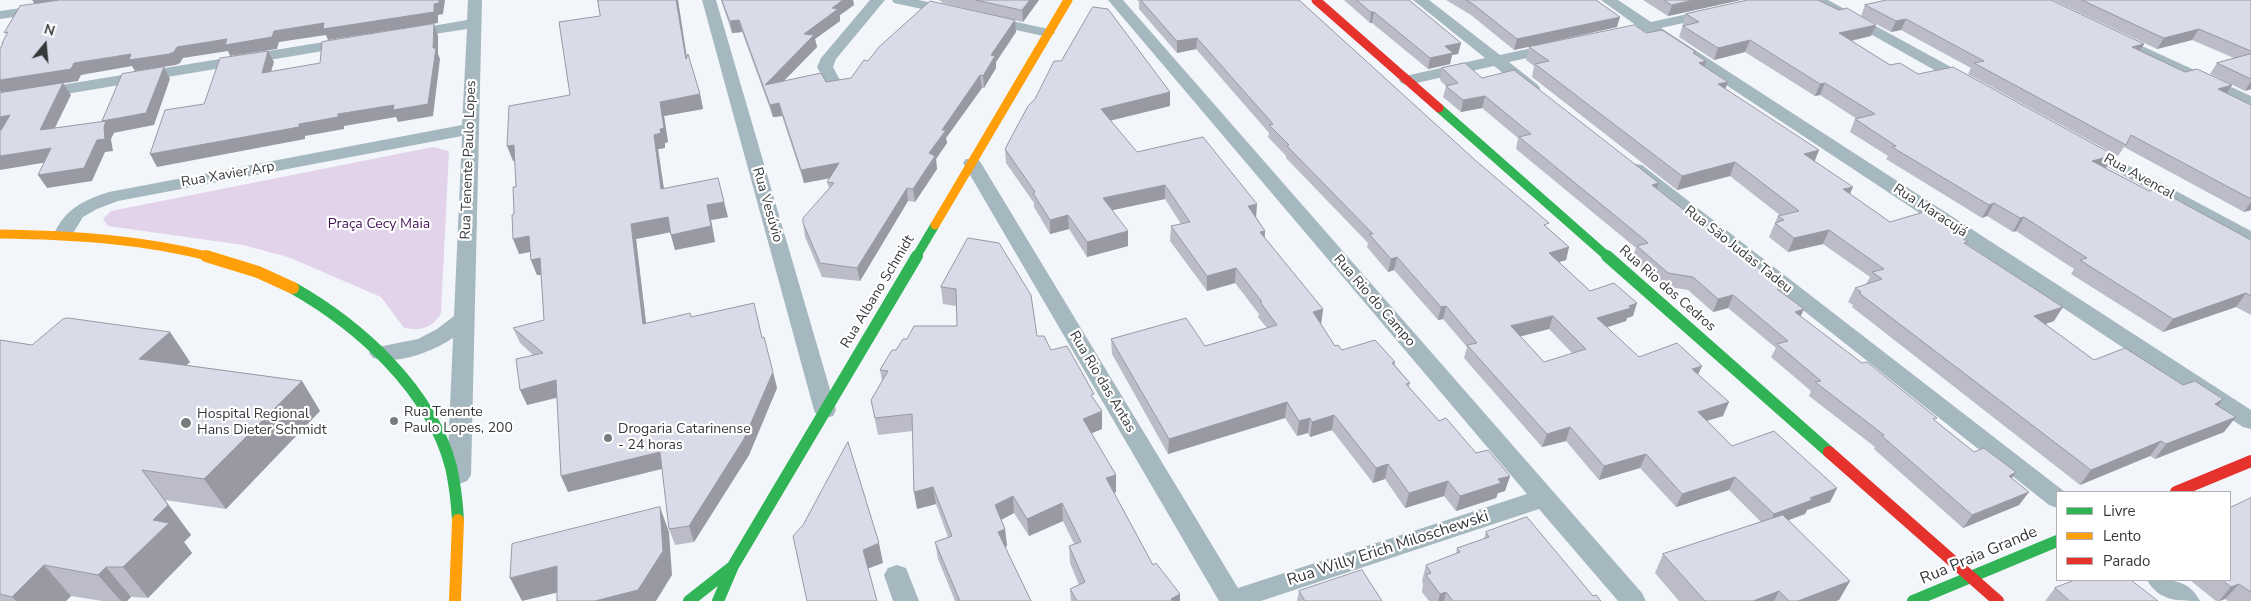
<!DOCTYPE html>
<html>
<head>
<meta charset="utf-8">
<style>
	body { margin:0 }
	#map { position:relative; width:2251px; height:601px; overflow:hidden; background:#f2f6fa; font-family:"Nunito Sans",sans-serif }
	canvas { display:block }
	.legend { position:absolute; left:2056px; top:491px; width:175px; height:90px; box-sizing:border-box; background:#fff; border:1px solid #afb0b1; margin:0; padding:6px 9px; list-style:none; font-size:15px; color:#36393c }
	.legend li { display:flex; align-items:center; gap:10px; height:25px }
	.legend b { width:25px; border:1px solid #afb0b1 }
	.north { position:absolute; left:20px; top:20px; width:50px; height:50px; -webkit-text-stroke:4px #fff; paint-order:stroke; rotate:17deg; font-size:14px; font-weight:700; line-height:20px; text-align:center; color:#36393c }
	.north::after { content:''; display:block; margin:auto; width:18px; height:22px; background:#36393c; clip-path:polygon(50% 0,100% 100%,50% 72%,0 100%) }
</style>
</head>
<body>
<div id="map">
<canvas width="2251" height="601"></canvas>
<ul class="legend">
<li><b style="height:6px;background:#30b455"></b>Livre</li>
<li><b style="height:6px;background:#ff9f0a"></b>Lento</li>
<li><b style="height:6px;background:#e5322d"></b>Parado</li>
</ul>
<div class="north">N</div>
</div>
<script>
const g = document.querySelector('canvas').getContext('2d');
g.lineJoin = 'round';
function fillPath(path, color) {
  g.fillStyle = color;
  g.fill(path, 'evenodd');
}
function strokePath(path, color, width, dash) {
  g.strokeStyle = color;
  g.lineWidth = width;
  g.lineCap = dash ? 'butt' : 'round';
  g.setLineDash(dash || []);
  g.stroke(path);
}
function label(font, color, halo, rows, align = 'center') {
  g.font = font + ' "Nunito Sans",sans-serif';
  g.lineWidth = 4.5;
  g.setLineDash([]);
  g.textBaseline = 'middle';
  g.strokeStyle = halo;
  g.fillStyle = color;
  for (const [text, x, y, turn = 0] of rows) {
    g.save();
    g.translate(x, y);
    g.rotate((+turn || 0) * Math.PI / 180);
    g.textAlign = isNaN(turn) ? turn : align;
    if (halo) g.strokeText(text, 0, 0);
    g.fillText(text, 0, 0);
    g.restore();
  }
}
const green = new Path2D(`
	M433,147L449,151L441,313C433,329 419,331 404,328L381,297L288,257L243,245L108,226L103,219L111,211Z`);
const street = new Path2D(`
	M468,0H482L471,475L467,481L459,484L451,481L447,475L453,338C432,352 398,365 373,358L369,353L373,348L418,339L437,329L454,316L462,136L118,201L97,209L83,217L70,238H56L54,234C65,209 84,200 109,192L462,125L467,29L409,38L402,34L409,30L467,20Z
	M702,0H716L836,410L833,416L825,418L817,416L814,410Z
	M870,0H885L836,59L833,67L841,82L839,85H827L817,67L821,58Z
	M892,0H919L955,8L957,11L950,15L894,3Z
	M1108,0H1123L1642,593L1646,601H1618L1539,509L1261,601H1219L963,163L966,159H978L981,163L1238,588L1527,494Z
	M1413,0H1429L1500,55L1554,43L1562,48L1559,51L1509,62L1538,85L1540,88L1538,91H1526L1494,66L1407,85L1401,83L1399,80L1401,77L1485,58Z
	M1601,0H1618L1651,22L1710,9L1715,10L1717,13L1715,16L1661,28L2251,410V429L2243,427L1646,32L1638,31L1636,28L1637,26Z
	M1810,0H1828L1973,79L1975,82L1973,85H1961Z
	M43,5L50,9L48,12L0,19V11Z
	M989,16L1053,30L1055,33L1048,37L984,23L982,20L984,17Z
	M2116,34L2251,96V107L2111,41L2109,38Z
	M348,38L353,40L356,43L353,46L0,105V95Z
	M2086,143L2251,231V245L2080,152L2077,148L2080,144Z
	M1636,164L1642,165L2065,492H2057V508L2049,505L1630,173L1627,169L1630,165Z
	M897,565L906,568L919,601H893L884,575L888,568Z
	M2147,580C2169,579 2189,579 2200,601C2177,601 2159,601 2147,580Z`);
const fastFar1 = new Path2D(`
	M1439,108L1608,257
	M916,257L935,225`);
const fast = new Path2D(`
	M1607,256L1829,452
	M293,288C360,326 431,390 451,467C455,485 457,502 458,520
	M689,601L731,568
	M718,601L733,566L917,256
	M1913,601L2057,541`);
const slowFar1 = new Path2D(`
	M935,225L1068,0
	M0,234C71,235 141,239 211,257`);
const slow = new Path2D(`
	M206,256L258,272L293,288
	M455,601L458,520`);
const jamFar1 = new Path2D(`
	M1316,0L1439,108`);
const jam = new Path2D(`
	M1829,452L1998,601
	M2176,492L2251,461`);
const wall = new Path2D(`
	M598,0H678L687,57L700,94L703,109L664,116L668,142L665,143V148L658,149L664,188L728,217L711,220L715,242L675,250L670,232L636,239L646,323L691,317L758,318L762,338L777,388L749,455L694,542L675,545L669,529L662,469L568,492L557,398L527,405L533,355L520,343L513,328L544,320L541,275H537L531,260L530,252L519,254L514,214L516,187L515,161H513L570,95L600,16Z
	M721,0H853L854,5L840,15V21L815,39L817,47L784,81L826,82L851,78L868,61L1015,20L1016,32L996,62V68L984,88H982L946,138L947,143L936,159L937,169L915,202L908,201L860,281L822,277L805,237L803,223L829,188L827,182L830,178L804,183L782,116L773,117L742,32L732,33Z
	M938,0H1039L1023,22L942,3L941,1Z
	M1137,0H1299L1569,247L1566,260L1559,262L1590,291L1633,316L1627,318L1626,321L1606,327L1639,357L1698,375L1723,416L1707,421L1732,446L1837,488L1830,502L1807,510L1805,514L1788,520L1850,581L1839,600L1836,601H1679L1655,573L1663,554L1761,522L1729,490L1676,507L1640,468L1599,480L1566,441L1542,447L1464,358L1467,347L1443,319L1438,320L1394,270L1388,272L1367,247L1368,243L1286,158V156L1268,137L1269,133L1196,49L1177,53L1139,9V2ZM1549,329L1573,354L1544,362L1520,336Z
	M1344,0H1409L1461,43L1458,54L1452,55L1450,64L1428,69L1372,23H1370Z
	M1446,0H1596L1617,27L1514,50L1471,15Z
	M1643,0H1741L1668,16Z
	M2053,0H2251V89L2245,91L2210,74L2217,63L2234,58L2192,40L2157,49Z
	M1865,5L2144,44L2140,51L2185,72L2232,85L2227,94L2251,105V210L2244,212L2124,147L2118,156L1968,74L1971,68L1901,30L1891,32L1861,16Z
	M1839,10L1876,25L1871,36L1852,41L1890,65L1918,74L2114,155L2106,168L2149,191L2251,240V315L2236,307L2163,332L2071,274L2074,269L2016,231L2013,232L1987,216L1982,218L1886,159L1888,156L1850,132L1855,119H1857L1820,95L1815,96L1745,52L1714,60L1679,37L1686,14Z
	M1646,33L1696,54L1706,61L1704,66L1725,89L1815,161L1850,194L1890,222L1968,242L1966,245L2054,321L2045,324L2094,360L2183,385L2223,399L2218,406L2224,432L2155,459L2150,456L2080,485L1852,307L1853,305L1848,302L1855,288L1866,284L1870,277L1823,244L1788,252L1769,237L1778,216H1781L1730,176L1677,190L1532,77L1534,66L1526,60L1529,47Z
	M1442,68L1482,78L1659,183L1657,188L1781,292L1800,316L1935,421L1974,452L2012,478L2029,492L2019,505L1963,528L1874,449L1875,447L1809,396L1811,391L1771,357L1776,348L1728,308L1713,312L1688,290L1663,286L1632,259L1636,248L1516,149L1518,138L1482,108L1461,112L1443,97L1446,86L1440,80Z
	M1170,92V106L1110,120L1137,152L1256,217L1265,231V238L1323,309L1321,324L1335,346L1342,350L1395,362V365L1410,383L1409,387L1439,421L1476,453L1510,476L1505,491L1498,493L1496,498L1456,511L1444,496L1405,508L1385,479L1373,483L1332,430L1310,437L1308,433L1297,436L1285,418L1168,454L1112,354L1111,339L1205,346L1267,328L1258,317L1259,314L1235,283L1207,291L1170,241L1171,226L1181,224L1165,199L1112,210L1128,246L1087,257L1069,229L1050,234L1034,207V203L1006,163L1005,149Z
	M968,238L1037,336L1051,350L1094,400L1102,429L1091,433L1116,475V492L1114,493L1153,565L1180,594V601H1071L1070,589L1079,585L1070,563L1069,546L1074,544L1063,521L1029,536L1014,513L1001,520L1005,529L1007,546L1005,547L1031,601H955L938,559L935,542L948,537L936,504L917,509L913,431L878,435L871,400L882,381L880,370L896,350L907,339L957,326L956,306L943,304L941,287Z
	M170,332L190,362L186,365L302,381L320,411L226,509L165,500L191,535L184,542L192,553L148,598L131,597L127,601H102L71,596L66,601H0V340L32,345Z
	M2251,498V601H2228L2225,599L2220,601H2216L2191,581L2192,580H2230Z
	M1486,532L1593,596L1601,601H1429L1422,592L1423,584L1422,581L1426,565L1456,554L1457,548L1484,539Z
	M2055,588L2158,601H2045Z
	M1299,591L1382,601H1297Z`);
const shadedWall = new Path2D(`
	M32,0H59L35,4Z
	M439,0H445L443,14L438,15V23L328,40L326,35L279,42L277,49L230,56L228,51L183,58L180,63L176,65L135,71L132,66L81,75L78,81L2,93L0,91V80L74,63L274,31L434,4Z
	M676,0H678L689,73L686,59Z
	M843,0H853L854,5L840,15V21L815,39L817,47L768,97L765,85L804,34L832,8Z
	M1030,0H1039L1023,22L1022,10Z
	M1693,0H1741L1668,16L1672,5Z
	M1371,12H1374L1372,23H1370Z
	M1620,17L1617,27L1514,50L1517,39Z
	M1906,19L1901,30L1891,32L1896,21Z
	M739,20L742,32L732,33L730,21Z
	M1015,20L1016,32L996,62V68L984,88L983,76L991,55Z
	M434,24L438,36V54L440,59L433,116L398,122L396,117L344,126V129L305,136V139L157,167L150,154L299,124L338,114L433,48Z
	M1876,25L1871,36L1834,44L1839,33Z
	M2199,29L2192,40L2157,49L2164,38Z
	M1197,38L1196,49L1177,53V41Z
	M1750,40L1745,52L1714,60L1718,48Z
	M1461,43L1458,54L1452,55L1450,64L1428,69L1430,58L1445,46Z
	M2144,44L2137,55L2132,47Z
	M268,51L274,62L267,85L262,73Z
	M1706,61L1702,74L1699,63Z
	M164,67L170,79L154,125L113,133H114L111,139L113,151L105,152L92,181L47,188L38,175L104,127L102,121Z
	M980,75L982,88L946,138L947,143L936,159L937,169L915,202L913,189L929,153L942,130Z
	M2251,81V89L2245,91Z
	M1728,82L1723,95L1718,84Z
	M63,83L71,95L48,142L40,130Z
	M1825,83L1820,95L1815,96L1820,84Z
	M2232,85L2225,97L2218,89Z
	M1170,92V106L1101,123V109Z
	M700,94L703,109L664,116L668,142L665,143V148L658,149L666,204L661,189L654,135L660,129V102Z
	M1485,96L1482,108L1461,112L1463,100Z
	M779,103L782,116L773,117L770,105Z
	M10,115L19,127L0,130V117Z
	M514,145L520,160L513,161L507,146Z
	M51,148L60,160L0,170V156Z
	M1819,150L1814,163L1804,154Z
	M2114,155L2106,168L2092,161Z
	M1735,162L1730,176L1677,190L1682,176Z
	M839,163L842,176L804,183L801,170Z
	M718,178L728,217L711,220L715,242L675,250L671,235L707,205Z
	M1659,183L1654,195L1652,185Z
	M1165,185V199L1104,212L1103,198Z
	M1853,187L1847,201L1843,189Z
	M907,188L908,201L860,281L857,268Z
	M2251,202V210L2244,212Z
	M1994,203L1987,216L1982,218L1989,205Z
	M1257,204L1256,219L1248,206Z
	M1068,215L1069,229L1050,234V220Z
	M668,217L672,232L636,239L648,340L643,324L631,224Z
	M2024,217L2016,231L2013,232L2020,218Z
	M1829,230L1823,244L1788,252L1794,238Z
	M1128,231V246L1087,257V242Z
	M1265,231L1264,245L1260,232Z
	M529,236L535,251L519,254L513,239Z
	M1569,247L1566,260L1546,266L1549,253Z
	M1397,257L1394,270L1388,272L1391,259Z
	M540,258L546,274L537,275L531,260Z
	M1236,268L1235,283L1207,291V276Z
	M2246,293L2236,307L2163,332L2173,319Z
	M1733,295L1728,308L1713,312L1718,299Z
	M1637,303L1633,316L1627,318L1626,321L1593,332L1597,318Z
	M1446,306L1443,319L1438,320L1441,307Z
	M2063,307L2054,321L2025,331L2034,316Z
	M1323,309L1321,324L1313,312Z
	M1804,309L1798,322L1795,312Z
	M1553,316L1549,329L1507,340L1511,326Z
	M170,332L190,362L160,389L139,359Z
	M1702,366L1696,379L1692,369Z
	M773,372L777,388L749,455L694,542L689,526Z
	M556,380L562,396L527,405L520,390Z
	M302,381L320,411L226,509L204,479Z
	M2223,399L2212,414L2215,404Z
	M1287,402L1285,418L1168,454L1169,439Z
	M1729,402L1723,416L1692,425L1698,412Z
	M1102,411V429L1083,437V419Z
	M1334,415L1332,430L1310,437L1312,422Z
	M2236,417L2224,432L2155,459L2166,444Z
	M1310,418L1308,433L1297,436L1299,421Z
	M1570,427L1566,441L1542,447L1547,434Z
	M2161,441L2150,456L2080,485L2091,470Z
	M660,452L665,468L568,492L561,476Z
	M1646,454L1640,468L1599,480L1604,466Z
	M1388,464L1385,479L1373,483L1376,468Z
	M2016,472L2007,485L2009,476Z
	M1116,475V492L1106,496V478Z
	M1510,476L1505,491L1498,493L1496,498L1456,511L1460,496L1498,479Z
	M1735,477L1729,490L1676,507L1682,494Z
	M1448,481L1444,496L1405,508L1409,493Z
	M933,487L936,504L917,509L914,492Z
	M1837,488L1830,502L1807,510L1805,514L1767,528L1774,514L1810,498Z
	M2029,492L2019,505L1963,528L1972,515Z
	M1013,496L1014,513L997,522L995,505Z
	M165,500L191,535L184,542L192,553L148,598L123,567Z
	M1062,503L1063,521L1029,536L1027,519Z
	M660,507L669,532L672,575L656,601H595Z
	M1005,529L1007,546L1000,550L998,532Z
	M879,543L883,563L867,569L863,550Z
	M44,565L71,596L66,601H16L12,597Z
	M557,566L568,590L522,601L510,578Z
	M106,567L131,597L127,601H121L98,575Z
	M1850,581L1839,600L1836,601H1798Z
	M2239,584L2225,599L2219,601L2231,587Z
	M1779,591L1774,601H1753Z
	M1446,592L1444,601H1438L1440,594Z
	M1180,594V601H1171V599Z`);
const building = new Path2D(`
	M60,0H439V3L434,4V12L323,29L324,23L274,31L272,37L225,45L227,39L177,47L174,52L169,54L129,60L131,54L74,63L71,69L0,80V49L3,43H2L8,32L4,33L20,6Z
	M598,0H676L686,59L688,54L700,94L660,102L664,128L660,129L661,133L654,135L661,189L718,178L724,202L707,205L711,226L671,235L668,217L631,224L643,324L690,313L691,317L754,303L762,338L764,337L773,372L744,439L689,526L669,529L660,452L561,476L556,380L520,390L516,359L543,353L513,328L544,320L540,258L531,260L529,236L513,239L512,215L514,214L513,187H516L514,145L507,146L509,106L570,95L559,22L600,16Z
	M722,0H843L832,8L838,9L804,34L814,35L765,85L821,73L826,82L851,78L864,60L868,61L879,47L930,1L1015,20L991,55L995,56L983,76L980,75L942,130H946L929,153L935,156L913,189L907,188L857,268L820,263L803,223V218L834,183L827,182L839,163L801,170L779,103L770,105L739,20L730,21Z
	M976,0H1030L1022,10Z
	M1141,0H1299L1475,160L1549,223L1544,225L1569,247L1549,253L1590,291L1614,283L1637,303L1629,306L1631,308L1597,318L1639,357L1677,343L1702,366L1692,369L1729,402L1698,412L1732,446L1774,431L1837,488L1810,498L1812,500L1774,514L1735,477L1682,494L1646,454L1604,466L1570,427L1547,434L1467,345L1477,343L1446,306L1441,307L1397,257L1391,259L1369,234H1373L1287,146L1289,145L1269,125L1273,124L1197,38L1177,41ZM1553,316L1586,349L1544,362L1511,326Z
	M1357,0H1409L1461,43L1445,46L1453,53L1430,58L1374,12H1371Z
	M1466,0H1596L1620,17L1517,39L1473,4Z
	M1664,0H1693L1672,5Z
	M1748,0H1818L1839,10L1847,8L1876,25L1839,33L1890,65L1900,63L1918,74L1953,67L2114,155L2092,161L2149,191L2157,189L2251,240V296L2246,293L2173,319L2080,260L2087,258L2024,217L2020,218L1994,203L1989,205L1892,147L1896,146L1855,119L1875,114L1825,83L1820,84L1750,40L1718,48L1683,26L1699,22L1686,14Z
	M1887,0H2051L2144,44L2132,47L2185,72L2197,69L2232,85L2218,89L2251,105V199L2131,135L2126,145L1974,63L1984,61L1906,19L1896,21L1865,5Z
	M2082,0H2251V51L2199,29L2164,38Z
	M1093,7L1108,9L1170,92L1101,109L1137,152L1203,137L1257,204L1248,206L1265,231L1260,232L1323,309L1313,312L1335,346L1338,345L1342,350L1375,340L1395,362L1392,363L1410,383L1406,384L1439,421L1446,418L1476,453L1488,450L1510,476L1498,479L1501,483L1460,496L1448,481L1409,493L1388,464L1376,468L1334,415L1312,422L1310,418L1299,421L1287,402L1169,439L1111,339L1186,318L1205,346L1277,325L1260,302H1262L1236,268L1207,276L1171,226L1190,222L1165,185L1103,198L1128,231L1087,242L1068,215L1050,220L1033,193L1035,192L1005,149L1028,106L1035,99L1054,61H1061Z
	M434,24L433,48H436L428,104L393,110L394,105L338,114V117L299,124V127L150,154L165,110L204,104L220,58L268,51L262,73L320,63L322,42Z
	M1635,25L1646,33L1662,30L1696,52L1693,53L1706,61L1699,63L1728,82L1718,84L1819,150L1804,154L1853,187L1843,189L1890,222L1924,212L1968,242L1964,243L2063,307L2034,316L2094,360L2125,348L2183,385L2195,381L2223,399L2215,404L2236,417L2166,444L2161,441L2091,470L1859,293L1861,292L1855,288L1882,279L1872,272L1884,269L1829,230L1794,238L1775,223L1784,220L1778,216L1799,211L1735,162L1682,176L1535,64L1549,61L1529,47Z
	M2251,54V79L2217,63Z
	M1465,63L1482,78L1514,70L1659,183L1652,185L1783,287L1777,289L1804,309L1795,312L1862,363L1867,362L1937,418L1933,419L1974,452L1984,448L2016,472L2009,476L2029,492L1972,515L1882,436L1884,435L1815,382L1821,381L1777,344L1788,341L1733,295L1718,299L1693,277L1668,273L1637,246L1648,243L1646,241L1519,137L1531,134L1485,96L1463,100L1446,86L1458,83L1442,68Z
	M164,67L146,113L102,121L122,74Z
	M63,83L40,130L106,121L104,127L105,139L97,140L84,168L38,175L51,148L0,156V132L10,115L0,117V93Z
	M968,238L999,243L1031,295L1037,336H1044L1051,350L1067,346L1094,394L1091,395L1102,411L1083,419L1116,475L1106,478L1153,565L1156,563L1180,594L1171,599L1172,601H1077L1070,589L1085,582L1069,546L1081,542L1062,503L1027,519L1013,496L995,505L1005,529L998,532L1031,601H960L935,542L952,536L933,487L914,492L912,414L875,418L871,400L888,371L880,370L892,350H896L903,339H907L914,326H957L956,289L941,287Z
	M68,318L170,332L139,359L302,381L204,479L142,470L168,505L153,520L169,523L123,567H106L98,575L44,565L12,597L0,594V340L32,345L63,319Z
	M848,442L879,543L863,550L877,601H807L793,536L803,525Z
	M2251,498V592L2239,584L2231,587L2222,580H2230V508Z
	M660,507L663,551L638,590L595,601H557V566L510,578L512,544Z
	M1783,515L1850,581L1798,601H1789L1779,591L1753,601H1705L1663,554Z
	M1527,517L1593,596L1596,595L1601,601H1453L1446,592L1440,594L1426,575L1431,573L1426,565L1460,552L1457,548L1489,537L1486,532Z
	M1362,570L1382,601H1305L1299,591Z
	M2075,580H2131L2158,601H2070L2055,588Z`);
const markers = [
	[394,421,5,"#787b7e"],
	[186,423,6,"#787b7e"],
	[608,438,5,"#787b7e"]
];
const streetNames = [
	["Rua Tenente Paulo Lopes",469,160,-88],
	["Rua Xavier Arp",228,175,-10],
	["Rua Avencal",2139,177,29],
	["Rua Vesúvio",767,205,74],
	["Rua Maracujá",1930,211,33],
	["Rua São Judas Tadeu",1738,250,38],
	["Rua Rio dos Cedros",1667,289,41],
	["Rua Albano Schmidt",878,292,-59],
	["Rua Rio do Campo",1374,301,49],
	["Rua Rio das Antas",1102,382,59]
];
const parkNames = [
	["Praça Cecy Maia",379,225]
];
const poiNames = [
	["Rua Tenente",404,413],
	["Paulo Lopes, 200",404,429],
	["Hospital Regional",197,415],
	["Hans Dieter Schmidt",197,431],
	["Drogaria Catarinense",618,430],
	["- 24 horas",618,446]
];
const nearStreetnames = [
	["Rua Willy Erich Miloschewski",1388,549,-18],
	["Rua Praia Grande",1979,556,-23]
];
fillPath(green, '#e2d3eb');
fillPath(street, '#a6b8bf');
strokePath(fastFar1, '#30b455', 9);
strokePath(fast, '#30b455', 12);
strokePath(slowFar1, '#ff9f0a', 9);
strokePath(slow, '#ff9f0a', 12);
strokePath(jamFar1, '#e5322d', 9);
strokePath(jam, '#e5322d', 12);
fillPath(wall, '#bbbcc8');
fillPath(shadedWall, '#9999a3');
fillPath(building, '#dadbe9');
strokePath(building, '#9999a3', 1);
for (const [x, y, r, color] of markers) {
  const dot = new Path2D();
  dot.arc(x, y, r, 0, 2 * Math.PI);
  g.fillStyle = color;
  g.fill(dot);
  strokePath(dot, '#fff', 2);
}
label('14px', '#36393c', '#fff', streetNames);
label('14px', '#451155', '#fff', parkNames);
label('14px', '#36393c', '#fff', poiNames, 'left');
label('16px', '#36393c', '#fff', nearStreetnames);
</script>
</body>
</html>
